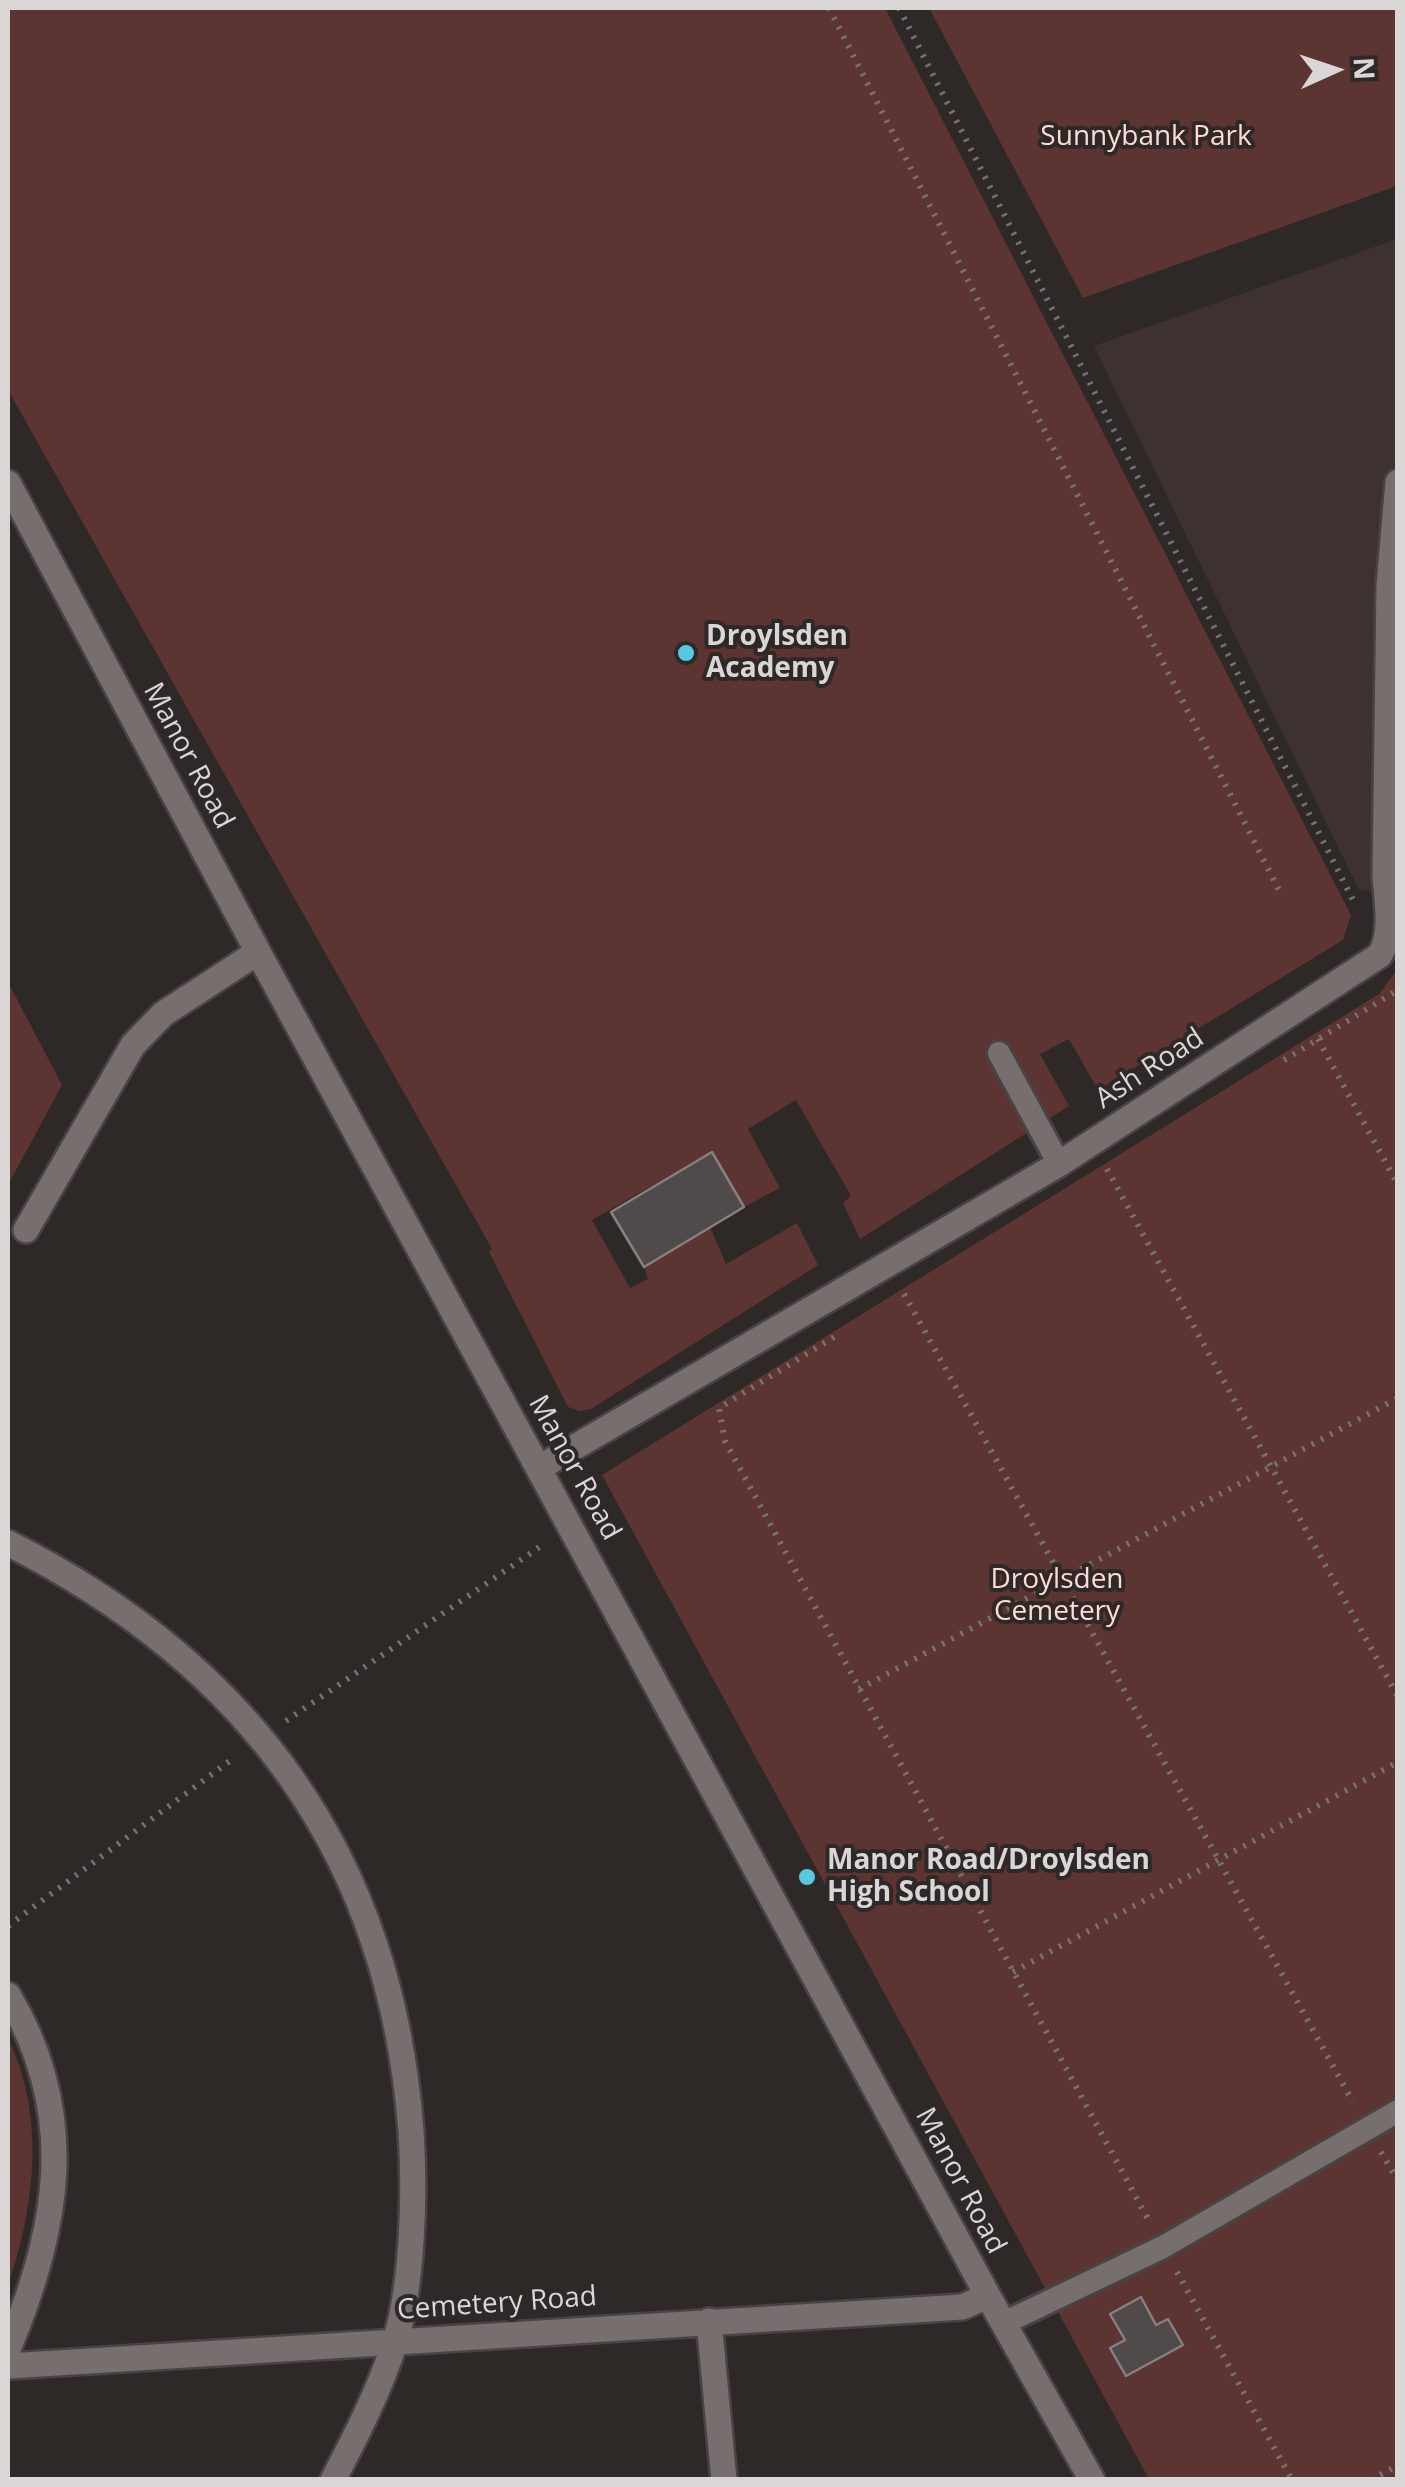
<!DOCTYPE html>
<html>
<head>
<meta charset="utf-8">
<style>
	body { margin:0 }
	#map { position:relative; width:1405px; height:2487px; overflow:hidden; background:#2e2827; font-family:"Open Sans",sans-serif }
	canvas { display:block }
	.frame { position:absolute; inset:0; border:10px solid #dad6d6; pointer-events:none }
	.north { position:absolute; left:1285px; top:20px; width:100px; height:100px; -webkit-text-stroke:8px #2e2827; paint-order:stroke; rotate:87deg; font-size:28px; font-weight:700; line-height:40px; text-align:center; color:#dad6d6 }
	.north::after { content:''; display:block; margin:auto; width:35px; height:45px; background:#dad6d6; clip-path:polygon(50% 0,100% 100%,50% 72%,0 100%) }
</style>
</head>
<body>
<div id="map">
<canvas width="1405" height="2487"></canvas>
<div class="frame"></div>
<div class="north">N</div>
</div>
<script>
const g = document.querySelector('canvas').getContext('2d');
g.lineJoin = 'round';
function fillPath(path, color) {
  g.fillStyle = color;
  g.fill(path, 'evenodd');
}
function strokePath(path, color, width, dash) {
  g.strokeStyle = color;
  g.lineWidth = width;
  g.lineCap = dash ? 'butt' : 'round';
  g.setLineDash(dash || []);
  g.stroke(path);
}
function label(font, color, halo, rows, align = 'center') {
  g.font = font + ' "Open Sans",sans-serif';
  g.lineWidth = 8;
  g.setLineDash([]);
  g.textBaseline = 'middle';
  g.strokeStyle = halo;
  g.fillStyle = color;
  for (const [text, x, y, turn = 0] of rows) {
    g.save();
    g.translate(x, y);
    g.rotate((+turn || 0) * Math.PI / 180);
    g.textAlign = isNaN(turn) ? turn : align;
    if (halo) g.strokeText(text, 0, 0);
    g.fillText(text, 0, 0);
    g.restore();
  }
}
const built = new Path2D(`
	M1397,239V894L1359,890L1094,346Z`);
const green = new Path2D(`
	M8,8H885L1351,915L1343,940L1098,1090L1069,1039L1040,1054L1069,1106L860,1239L843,1203L851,1196L796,1100L748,1129L780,1188L744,1207L711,1152L592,1220L630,1288L648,1279L644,1267L710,1227L726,1264L797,1223L818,1265L591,1409L580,1411L568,1407L489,1252L492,1249L8,390Z
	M929,8H1397V186L1083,298Z
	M1397,970V2479H1149L602,1475L1379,994Z
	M8,982L62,1085L8,1185Z
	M8,2038C46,2117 35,2206 8,2286Z`);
const building = new Path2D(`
	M712,1152L744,1207L644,1267L611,1212Z
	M1141,2297L1156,2325L1168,2319L1183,2345L1126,2376L1110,2348L1125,2340L1110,2314Z`);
const path = new Path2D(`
	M829,8L1282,896
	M899,8L1354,902
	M1318,1039L1398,1185
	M1284,1060L1398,990
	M1107,1169L1398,1697
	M904,1294L1353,2102
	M834,1337L719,1408L725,1441L1149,2221
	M859,1689L1398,1398
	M286,1721L544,1544
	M8,1926L235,1757
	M1013,1972L1398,1762
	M1381,2152L1398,2181
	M1177,2272L1292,2480
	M1371,2480L1398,2465`);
const service = new Path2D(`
	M999,1053L1059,1164
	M1004,2323L1163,2247L1398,2111`);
const minor = new Path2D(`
	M8,483L258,952L988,2296L1092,2480
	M26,1230L133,1045L163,1014L258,952
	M539,1468L1059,1164L1380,955C1393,933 1387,901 1385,876L1389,585L1398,482
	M8,1543C251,1666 390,1856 411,2131C415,2192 413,2283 395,2342C380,2389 356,2436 333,2480
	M8,1995C79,2114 59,2228 8,2349
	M709,2321L724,2480
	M8,2366L962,2307L988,2296`);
const markers = [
	[686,653,10,"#56c9e1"],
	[807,1877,10,"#56c9e1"]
];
const parkNames = [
	["Sunnybank Park",1146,137],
	["Droylsden",1057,1580],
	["Cemetery",1057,1612]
];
const poiNames = [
	["Droylsden",706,637],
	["Academy",706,669],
	["Manor Road/Droylsden",827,1861],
	["High School",827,1893]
];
const streetNames = [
	["Manor Road",188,756,62],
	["Ash Road",1150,1069,-33],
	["Manor Road",574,1468,61],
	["Manor Road",960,2181,62],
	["Cemetery Road",497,2304,-4]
];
fillPath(built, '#3e3231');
fillPath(green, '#5c3431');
fillPath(building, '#514a4a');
strokePath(building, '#87807f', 2.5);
strokePath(service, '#494443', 28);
strokePath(minor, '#494443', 30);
strokePath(path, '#777272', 6, [2.5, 8]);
strokePath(service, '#766f6e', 22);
strokePath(minor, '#766f6e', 25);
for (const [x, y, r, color] of markers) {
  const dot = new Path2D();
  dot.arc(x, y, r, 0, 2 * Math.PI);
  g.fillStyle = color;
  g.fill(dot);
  strokePath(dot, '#2e2827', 4);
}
label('28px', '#fcdad7', '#2e2827', parkNames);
label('bold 28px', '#dad6d6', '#2e2827', poiNames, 'left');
label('28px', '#dad6d6', '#2e2827', streetNames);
</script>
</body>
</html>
